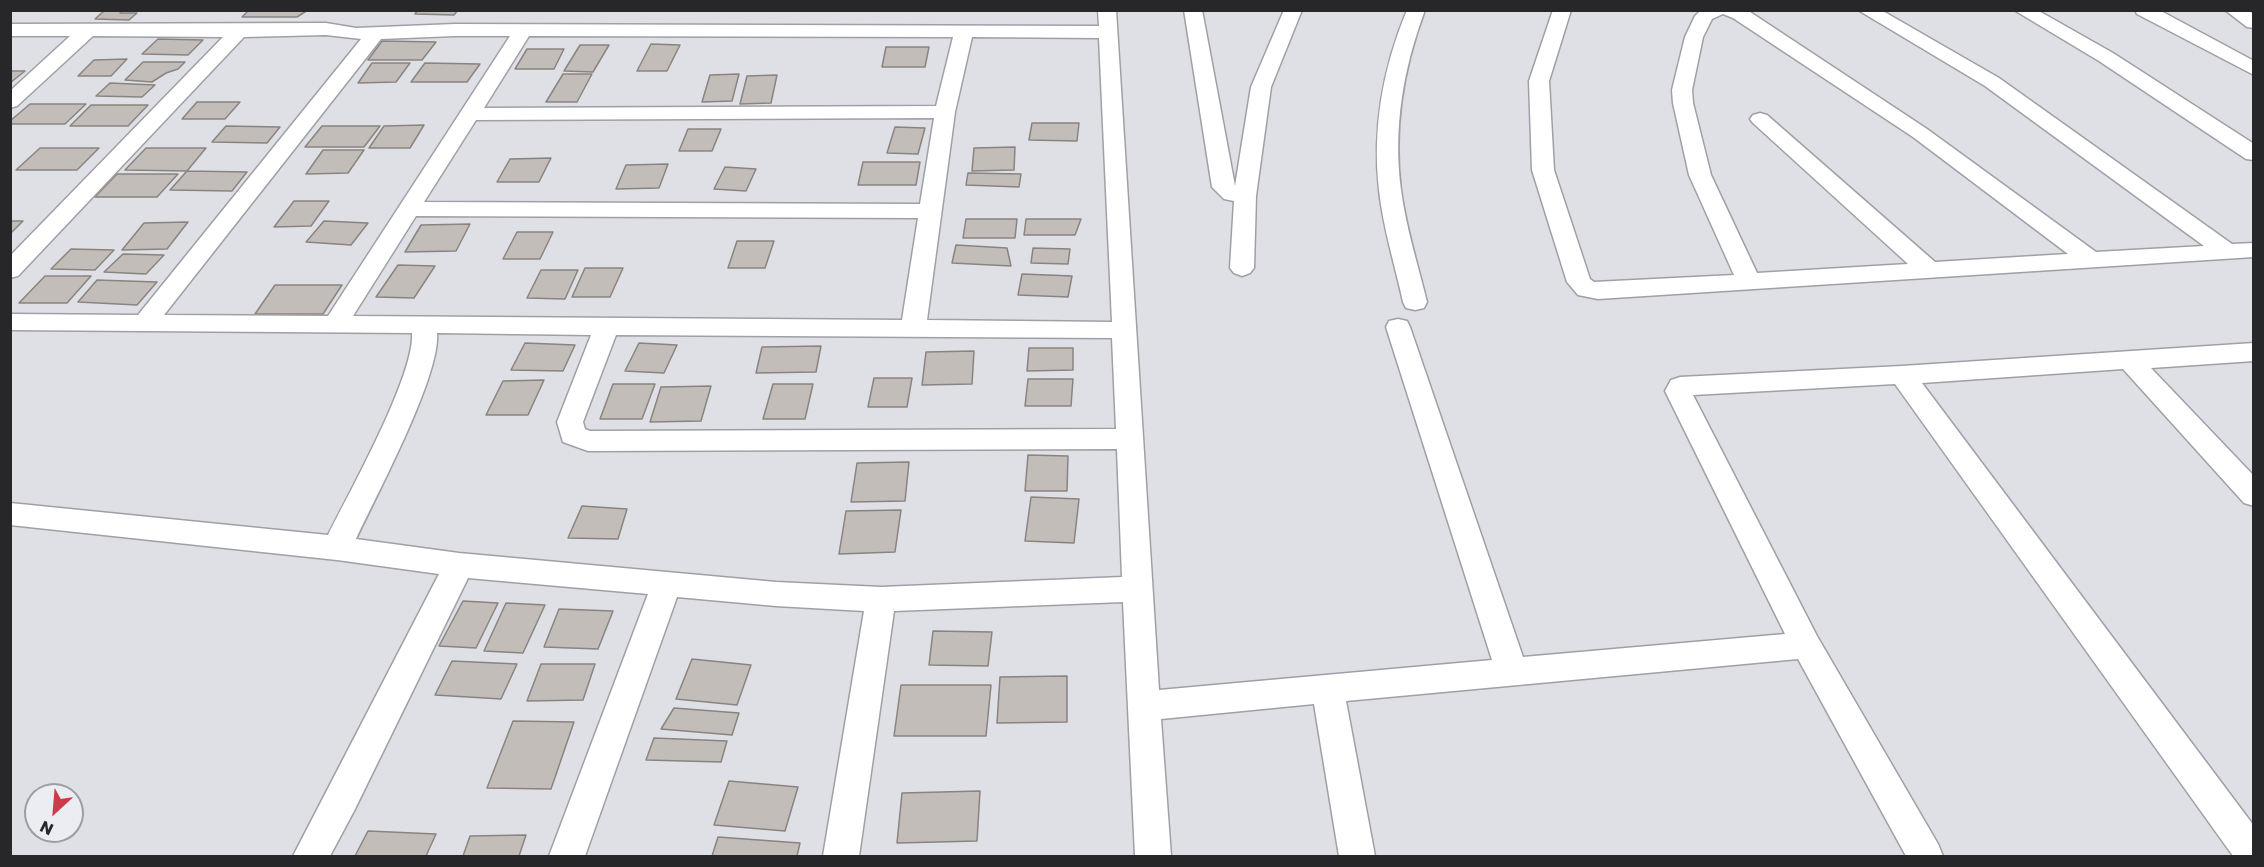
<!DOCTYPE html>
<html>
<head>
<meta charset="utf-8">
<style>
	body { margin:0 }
	#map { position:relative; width:2264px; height:867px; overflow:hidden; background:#dfe0e6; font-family:Poppins,sans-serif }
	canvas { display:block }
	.frame { position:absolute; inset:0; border:12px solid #27272a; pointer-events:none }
	.north { position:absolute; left:24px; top:783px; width:60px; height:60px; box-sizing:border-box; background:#ecedf3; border:2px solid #9d9ea3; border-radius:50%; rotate:206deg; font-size:16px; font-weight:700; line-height:24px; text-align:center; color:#27272a }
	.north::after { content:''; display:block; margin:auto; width:21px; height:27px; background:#cc3c46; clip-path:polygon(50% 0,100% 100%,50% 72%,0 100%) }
</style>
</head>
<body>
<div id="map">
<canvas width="2264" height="867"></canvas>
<div class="frame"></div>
<div class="north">N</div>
</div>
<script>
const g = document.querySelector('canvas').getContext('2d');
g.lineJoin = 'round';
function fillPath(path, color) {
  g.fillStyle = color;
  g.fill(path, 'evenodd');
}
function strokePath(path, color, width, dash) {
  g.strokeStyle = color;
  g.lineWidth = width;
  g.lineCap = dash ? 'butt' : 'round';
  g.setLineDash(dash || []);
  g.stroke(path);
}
const building = new Path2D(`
	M105,10H122L120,13H137L129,20L95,19Z
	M249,10H308L297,17H242Z
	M418,10H458L454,15L415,14Z
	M158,39L203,40L188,55L142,54Z
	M382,41L436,42L422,60H368Z
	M651,44L680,45L667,71H637Z
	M580,45H609L593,72L564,71Z
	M886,47H929L925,67H882Z
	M527,49H564L554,69H515Z
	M127,59L111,76H78L94,60Z
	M143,62H185L178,69L166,73L152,82L125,80Z
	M372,63H410L396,82L358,83Z
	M425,63L480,64L467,82H411Z
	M10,71H25L10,83Z
	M563,74H592L577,102H546Z
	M739,74L732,101L702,102L710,75Z
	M777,75L771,103L740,104L747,76Z
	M110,83L155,85L142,97L96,96Z
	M197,102H240L225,119H182Z
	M30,104H86L65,124H10V121Z
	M91,105H148L128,126H70Z
	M1032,123H1079L1077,141L1029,140Z
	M424,125L410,148H369L384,126Z
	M226,126L280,127L267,143L212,142Z
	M322,126H380L364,147H305Z
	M895,127L925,128L918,154L887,153Z
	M688,129H721L712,151H679Z
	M1015,147L1014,170L972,171L974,148Z
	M40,148H99L77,170H16Z
	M146,148H206L187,171L125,170Z
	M323,150H364L348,173L306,174Z
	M551,158L539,182H497L510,159Z
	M863,162H920L916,185H858Z
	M668,164L659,188L616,189L626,165Z
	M725,167L756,169L746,191L714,189Z
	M187,171L247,172L232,191L170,190Z
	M968,173L1021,174L1019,187L966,185Z
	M117,174H178L157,197H95Z
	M294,201H329L311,226L274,227Z
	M966,219H1017L1015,238H963Z
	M1026,219H1081L1075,235H1024Z
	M10,221H23L10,234Z
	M324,221L368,223L351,245L306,242Z
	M188,222L167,249L122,250L144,223Z
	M470,224L456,251L405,252L421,225Z
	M517,232H553L540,259H503Z
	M737,241H774L765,268H728Z
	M956,245L1007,248L1011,266L952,263Z
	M1033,248L1070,249L1068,264L1031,263Z
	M71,249L114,250L95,270L51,269Z
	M123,254L164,255L146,274L104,272Z
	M398,265L435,266L414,298L376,297Z
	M585,268H623L610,297H572Z
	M541,270H578L565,299L527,298Z
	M1022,274L1072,276L1068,297L1018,295Z
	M45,276H91L67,303H19Z
	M97,280L157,282L137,305L78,302Z
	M275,285H342L323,314H255Z
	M525,343L575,345L563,371L511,370Z
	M639,343L677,345L664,373L625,371Z
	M821,346L816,372L756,373L762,347Z
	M1029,348H1073V370L1027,371Z
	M974,351L972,384L922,385L926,352Z
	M874,378H912L907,407H868Z
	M1028,379H1073L1071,406H1025Z
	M544,380L528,415H486L503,381Z
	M613,384H655L642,419H600Z
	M773,384H813L805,419H763Z
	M711,386L701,421L650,422L661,387Z
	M1028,455L1068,456L1067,491H1025Z
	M909,462L905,501L851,502L857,463Z
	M1031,497L1079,499L1074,543L1025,541Z
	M582,506L627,509L618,539L568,538Z
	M901,510L895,552L839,554L846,511Z
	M463,601L498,603L476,648L439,646Z
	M506,603L545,605L523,653L484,651Z
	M559,609L613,611L598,649L544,647Z
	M933,631L992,632L988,666L929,665Z
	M692,659L751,665L737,705L676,699Z
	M452,661L517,664L501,699L435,695Z
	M541,664H595L583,700L527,701Z
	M1067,676V722L997,723L1000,677Z
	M901,685H991L986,736H894Z
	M674,708L739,713L732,735L661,729Z
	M513,721L574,722L551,789L487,788Z
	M654,738L727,741L721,762L646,760Z
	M729,781L798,787L785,831L714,825Z
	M980,791L977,841L897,843L902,793Z
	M368,831L436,834L426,856H355Z
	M526,835L519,856H463L470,836Z
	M718,837L800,843L797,856H712Z`);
const minor = new Path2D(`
	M1098,10H1116L1159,690L1492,660L1386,327L1389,321L1398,319L1407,321L1410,327L1523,657L1785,634L1665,391L1671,380L1680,377L1902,366L2254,343V361L2151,368L2254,476V506L2244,503L2123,369L1922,383L2254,826V856H2233L1895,384L1693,395L1817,636L1938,844L1943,856H1906L1798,659L1346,701L1375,856H1339L1314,704L1161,719L1171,856H1135L1123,602L894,611L859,856H823L864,611L776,606L677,597L585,856H549L648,594L468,578L354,811L330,856H293L439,574L337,560L10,525V503L328,535C349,493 415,375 412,333L10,330V314L138,315L361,39L326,35L244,37L18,276L10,278V256L223,37L93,36L17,106L10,108V91L70,36H10V24L326,23L356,28L455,24L1099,26ZM455,36H510L328,316L164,315L381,39ZM529,36L953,37L936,106L484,108ZM972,37L1099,38L1112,322L927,320L955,112ZM934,118L920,204L424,202L476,120ZM416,216L918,218L902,320L353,316ZM437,333L591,335L557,422L563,442L588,451L1117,449L1122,577L881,587L776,582L459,553L356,539C376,496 441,375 437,333ZM616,335L1112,338L1116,429L590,431L585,429L583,422Z
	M1184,10H1202L1235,186L1251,87L1284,10H1302L1271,87L1256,196L1254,268L1250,273L1242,276L1234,273L1230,268L1234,201L1224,199L1212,187Z
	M1407,10H1425C1403,69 1393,128 1401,190C1406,228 1418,265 1427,302L1424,308L1415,310L1406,308L1403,302C1395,265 1383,228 1379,190C1372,127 1383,68 1407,10Z
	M1553,10H1571L1549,81L1554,170L1590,279L1594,282L1734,275L1689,175L1673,103L1672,90L1685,37L1695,16L1701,10H1747L1927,129L2096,252L2204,246L1985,86L1858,10H1881L1999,78L2232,244L2254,243V257L1598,299L1578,295L1567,282L1532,170L1529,81ZM1723,14L1733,18L1913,137L2068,254L1935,262L1767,115L1760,113L1753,115L1750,119L1753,123L1908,264L1757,273L1711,175L1693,103L1692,90L1703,37L1712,19Z
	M2014,10H2037L2113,53L2254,144V160L2246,159L2099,61Z
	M2135,10H2159L2254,61V75L2137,14Z
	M2225,10H2247L2254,14V28L2247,27Z`);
fillPath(building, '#c3bdba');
strokePath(building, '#898480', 1.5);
strokePath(minor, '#9fa0a6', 3);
fillPath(minor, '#fff');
</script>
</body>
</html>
